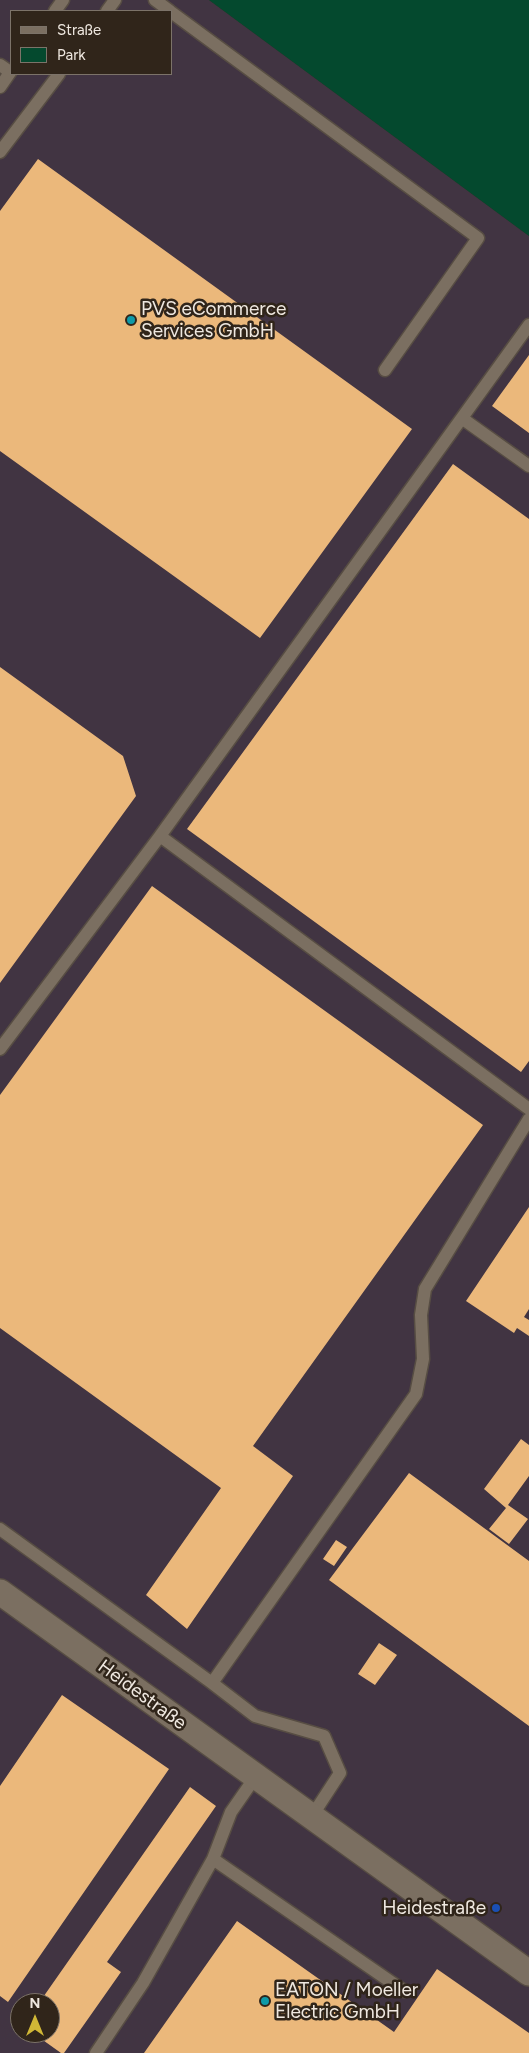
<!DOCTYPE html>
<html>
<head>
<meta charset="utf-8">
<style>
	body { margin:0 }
	#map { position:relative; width:529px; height:2053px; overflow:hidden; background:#3a2f23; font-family:Figtree,sans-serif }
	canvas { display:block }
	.legend { position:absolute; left:10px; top:10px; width:162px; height:65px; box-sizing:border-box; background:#30251a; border:1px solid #7c7369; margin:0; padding:6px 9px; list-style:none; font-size:15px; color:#efe8e0 }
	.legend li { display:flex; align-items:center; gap:10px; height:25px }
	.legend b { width:25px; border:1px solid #7c7369 }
	.north { position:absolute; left:10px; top:1993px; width:50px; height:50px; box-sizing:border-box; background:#30251a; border:1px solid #7c7369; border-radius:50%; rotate:0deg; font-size:14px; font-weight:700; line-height:20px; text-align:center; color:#efe8e0 }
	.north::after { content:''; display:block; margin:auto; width:18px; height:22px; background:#d0b736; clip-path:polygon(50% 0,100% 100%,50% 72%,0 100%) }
</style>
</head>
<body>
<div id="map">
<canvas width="529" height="2053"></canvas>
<ul class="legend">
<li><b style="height:6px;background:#7b6f61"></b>Straße</li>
<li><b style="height:14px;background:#04492e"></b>Park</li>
</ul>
<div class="north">N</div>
</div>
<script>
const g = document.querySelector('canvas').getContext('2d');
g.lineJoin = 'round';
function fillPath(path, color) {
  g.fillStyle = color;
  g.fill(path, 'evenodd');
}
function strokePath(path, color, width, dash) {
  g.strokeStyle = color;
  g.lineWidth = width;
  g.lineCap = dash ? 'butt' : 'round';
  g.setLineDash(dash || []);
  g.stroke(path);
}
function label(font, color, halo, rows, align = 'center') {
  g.font = font + ' Figtree,sans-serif';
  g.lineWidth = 5;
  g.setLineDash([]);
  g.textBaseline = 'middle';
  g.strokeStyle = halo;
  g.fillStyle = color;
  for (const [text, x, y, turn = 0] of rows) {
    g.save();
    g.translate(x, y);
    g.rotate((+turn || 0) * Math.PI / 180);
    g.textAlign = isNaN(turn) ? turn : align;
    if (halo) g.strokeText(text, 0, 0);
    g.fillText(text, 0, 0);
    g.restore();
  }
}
const industrial = new Path2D(`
	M0,0H209L529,236V2053H0ZM11,11H171V74H11ZM20,2003H50V2033H20Z`);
const green = new Path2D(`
	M209,0H529V236Z`);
const building = new Path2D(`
	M38,159L412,429L260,638L0,451V211Z
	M529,355V433L492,406Z
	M453,464L529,519V1061L521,1072L187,829Z
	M0,667L123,756L136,796L0,983Z
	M152,886L483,1125L253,1446L293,1476L187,1629L146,1595L221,1488L0,1328V1095Z
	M529,1207V1309L524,1317L529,1320V1336L517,1328L514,1333L466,1301Z
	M521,1439L529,1445V1476L508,1505L528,1519L509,1544L489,1529L506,1508L484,1489Z
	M409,1473L529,1561V1726L329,1580Z
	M336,1540L347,1547L334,1566L323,1559Z
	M379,1643L397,1655L375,1685L358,1674Z
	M62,1695L169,1769L8,2002L0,1996V1786Z
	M190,1787L216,1806L107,1962L121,1972L64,2053H61L33,2033H50V2003H39Z
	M237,1921L394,2032L437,1969L529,2033V2053H144Z`);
const service = new Path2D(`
	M155,0L170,11
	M55,11L63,0
	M107,11L115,0
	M171,12L478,238L385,370
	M0,65L10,72
	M0,87L11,71
	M0,152L59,74
	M529,325L160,836L529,1109
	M463,419L529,466
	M0,1049L160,836
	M0,1529L212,1683
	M256,1776L231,1812L213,1859L404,1991
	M312,1816L340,1773L324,1736L255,1716L212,1683L416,1394L423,1359L421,1315L425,1289L529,1119
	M96,2053L143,1983L213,1859`);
const minor = new Path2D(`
	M0,1592L529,1973`);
const markers = [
	[131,320,5,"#0f9aa8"],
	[496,1908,5,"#1a4fb4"],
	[265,2001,5,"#0f9aa8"]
];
const poiNames = [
	["PVS eCommerce",141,309],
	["Services GmbH",141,331],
	["Heidestraße",486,1908,"right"],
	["EATON / Moeller",275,1990],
	["Electric GmbH",275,2012]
];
const streetNames = [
	["Heidestraße",142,1695,36]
];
fillPath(industrial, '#413442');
fillPath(green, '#04492e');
fillPath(building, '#ebb87b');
strokePath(service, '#574d43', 15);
strokePath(minor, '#574d43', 28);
strokePath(service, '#7b6f61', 12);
strokePath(minor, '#7b6f61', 25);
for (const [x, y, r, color] of markers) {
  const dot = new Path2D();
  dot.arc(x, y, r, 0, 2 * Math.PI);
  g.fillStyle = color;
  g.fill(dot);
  strokePath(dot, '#30251a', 2);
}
label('19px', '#efe8e0', '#30251a', poiNames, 'left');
label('19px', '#efe8e0', '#30251a', streetNames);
</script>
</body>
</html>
